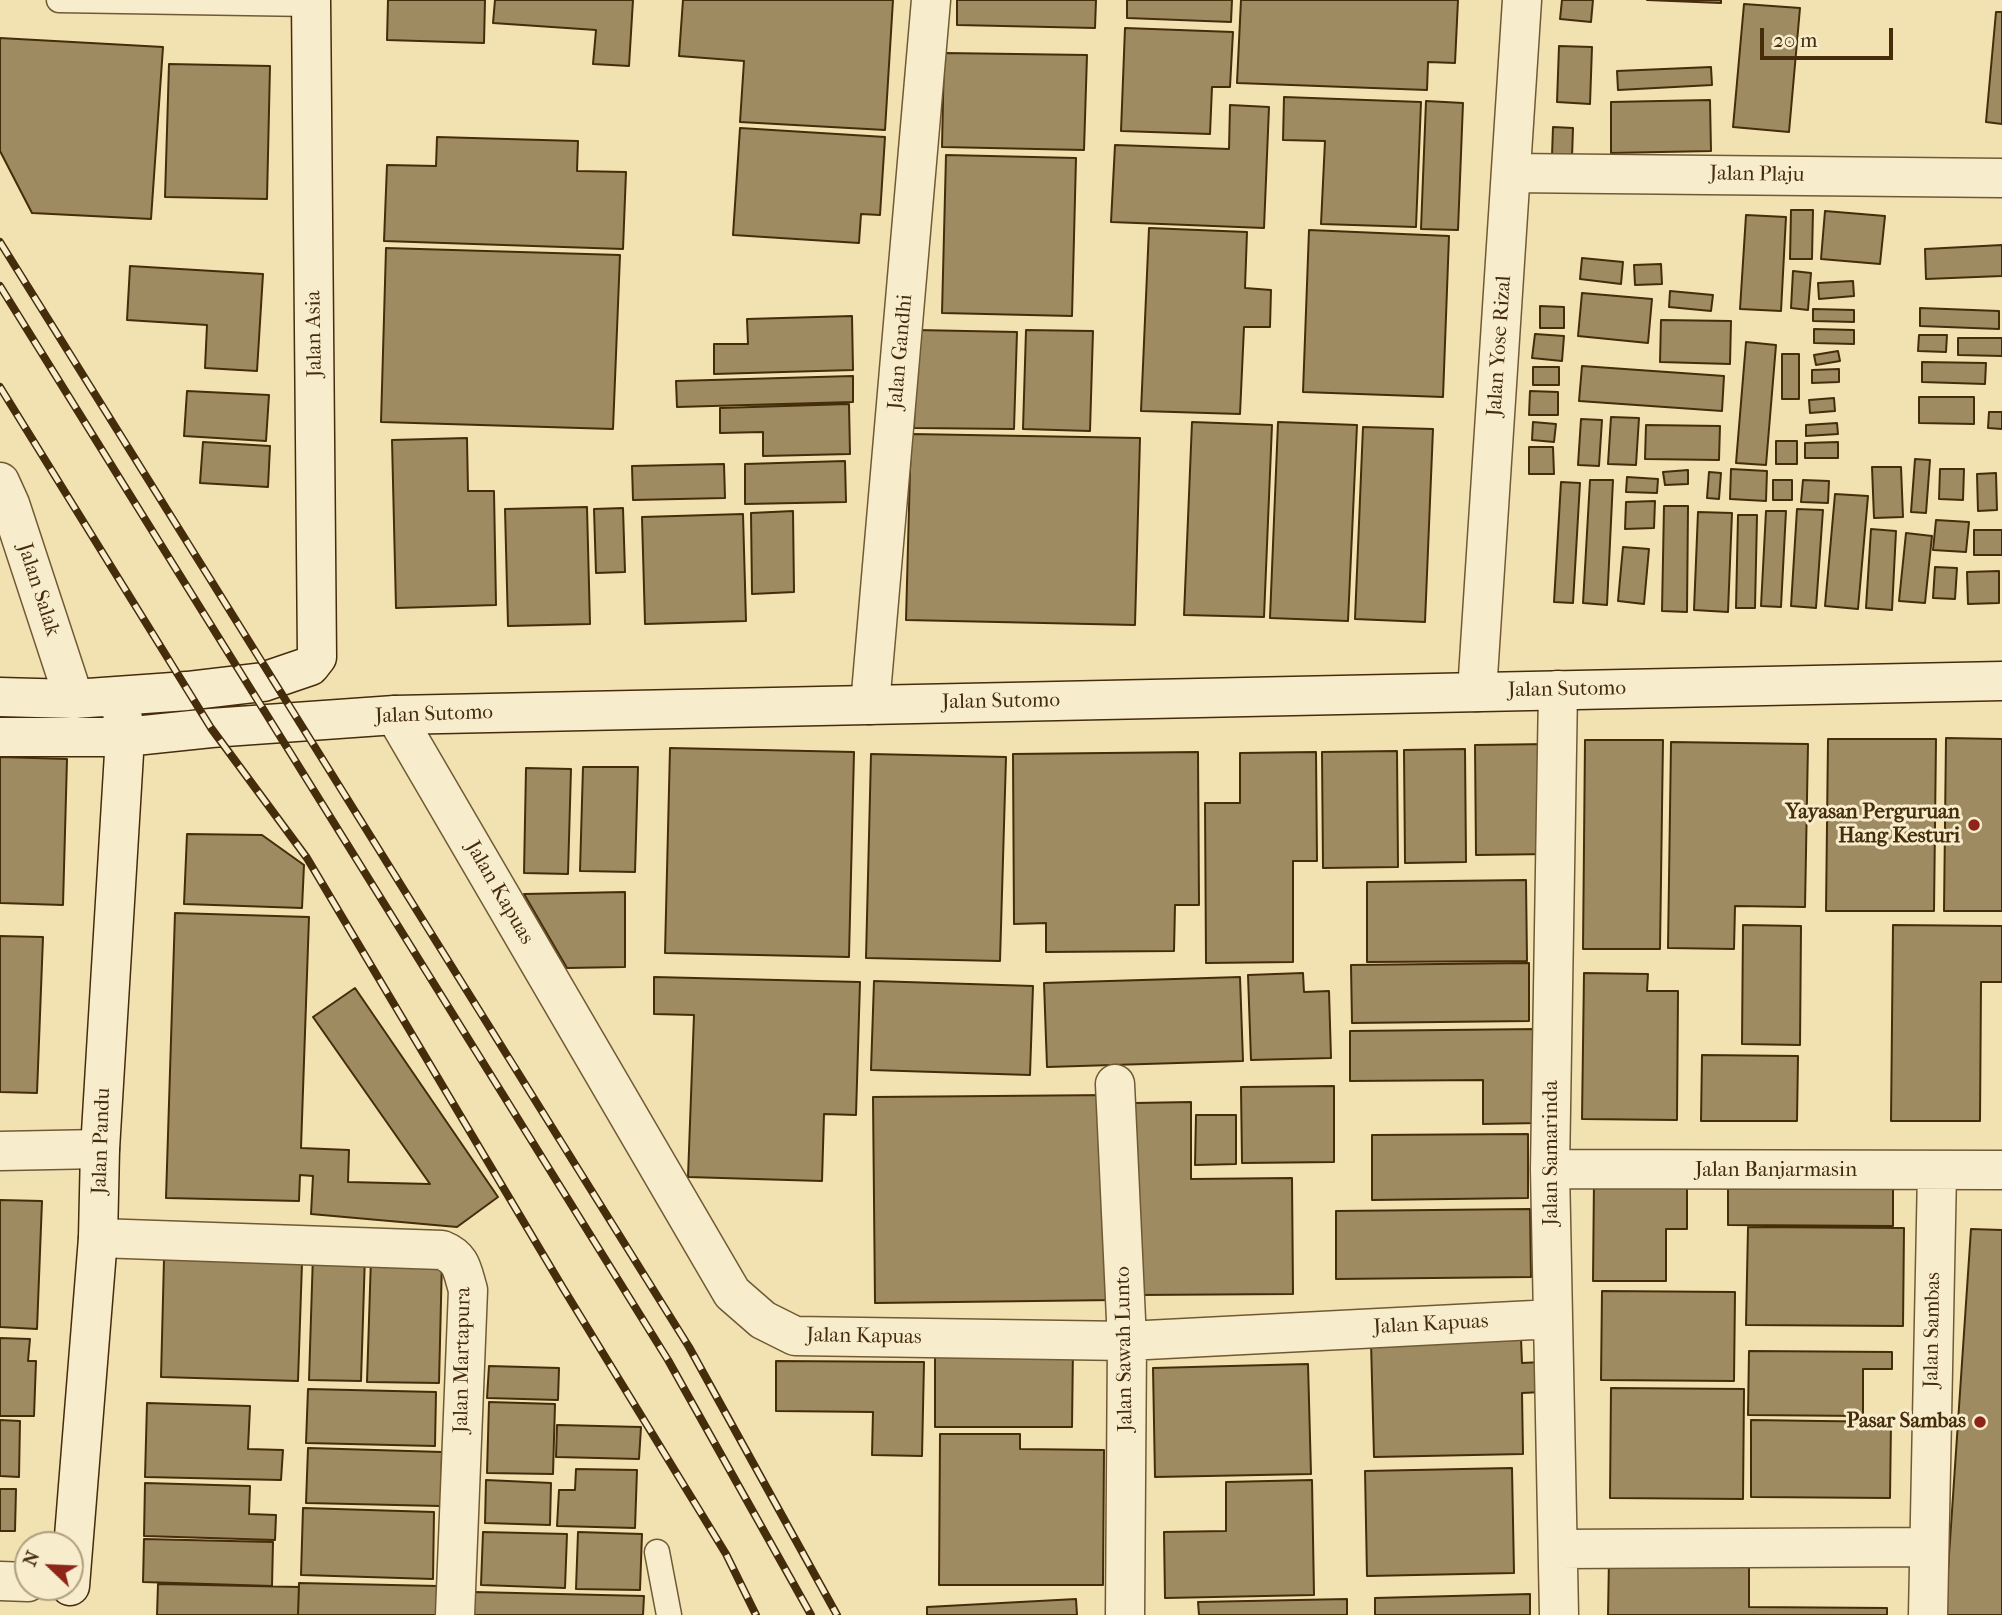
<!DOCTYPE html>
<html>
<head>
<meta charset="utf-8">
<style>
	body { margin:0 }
	#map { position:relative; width:2002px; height:1615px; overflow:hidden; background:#f2e2b1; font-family:"IM FELL French Canon",serif }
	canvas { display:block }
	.north { position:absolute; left:14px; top:1531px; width:70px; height:70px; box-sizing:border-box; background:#f7eccc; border:2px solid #b09f7f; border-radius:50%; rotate:293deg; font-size:19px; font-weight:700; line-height:28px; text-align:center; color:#452c0b }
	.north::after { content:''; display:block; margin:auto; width:24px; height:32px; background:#8f2418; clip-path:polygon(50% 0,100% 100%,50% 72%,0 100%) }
	.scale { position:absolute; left:1760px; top:28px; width:133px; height:32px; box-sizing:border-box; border:4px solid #452c0b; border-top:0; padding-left:9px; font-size:21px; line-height:24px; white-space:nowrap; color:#452c0b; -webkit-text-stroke:5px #f7eccc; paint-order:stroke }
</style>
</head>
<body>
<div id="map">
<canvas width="2002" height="1615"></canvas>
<div class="north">N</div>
<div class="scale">20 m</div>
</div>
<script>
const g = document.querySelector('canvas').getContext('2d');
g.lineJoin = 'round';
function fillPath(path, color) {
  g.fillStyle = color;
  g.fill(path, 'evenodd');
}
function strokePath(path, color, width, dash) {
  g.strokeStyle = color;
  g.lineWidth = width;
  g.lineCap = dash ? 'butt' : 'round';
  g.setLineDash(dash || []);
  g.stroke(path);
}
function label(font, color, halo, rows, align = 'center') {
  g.font = font + ' "IM FELL French Canon",serif';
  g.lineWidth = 6;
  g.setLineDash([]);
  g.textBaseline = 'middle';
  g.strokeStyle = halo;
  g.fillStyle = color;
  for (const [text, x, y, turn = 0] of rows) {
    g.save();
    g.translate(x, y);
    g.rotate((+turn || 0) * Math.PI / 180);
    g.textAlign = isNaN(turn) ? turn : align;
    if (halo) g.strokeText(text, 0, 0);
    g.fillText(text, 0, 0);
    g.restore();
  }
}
const building = new Path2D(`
	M388,0H485L484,43L387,40Z
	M495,0H633L629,66L593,64L596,30L493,23Z
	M683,0H893L885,130L740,122L744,61L679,56Z
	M957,0H1096L1095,28L957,25Z
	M1127,0H1232L1231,22L1127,18Z
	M1241,0H1458L1455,63L1428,62L1427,90L1237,83Z
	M1562,0H1593L1591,22L1560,19Z
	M1647,0H1721V3Z
	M1744,4L1800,8L1789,132L1733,127Z
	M1996,12H2002V124L1986,122Z
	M1125,28L1233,32L1230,87H1212L1210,134L1121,131Z
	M0,38L163,47L151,219L32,213L0,151Z
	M1559,46L1592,47L1590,104L1557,102Z
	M944,53L1087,55L1084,150L942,147Z
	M169,64L270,66L267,199L165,197Z
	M1711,67L1712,85L1618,90L1617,71Z
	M1284,97L1421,102L1416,227L1321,224L1325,141L1283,140Z
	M1710,100L1711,151L1611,153V102Z
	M1426,101L1463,103L1458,230L1421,229Z
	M1230,105L1269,107L1264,228L1111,222L1115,145L1229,149Z
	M1553,127L1573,128L1572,158L1552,156Z
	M740,128L885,137L880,215L861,214L859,243L733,235Z
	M437,137L578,141L577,171L626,172L623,249L384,241L387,165L436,166Z
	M946,155L1076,158L1072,316L942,313Z
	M1791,210H1813L1812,259H1790Z
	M1825,211L1885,216L1880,264L1821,259Z
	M1746,215L1786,217L1781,311L1740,309Z
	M1149,228L1247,232L1245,288L1271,290L1270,327H1244L1240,414L1141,411Z
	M1309,230L1449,236L1443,397L1303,392Z
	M2002,245V276L1926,279L1925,249Z
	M386,248L620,255L613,429L381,422Z
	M1582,258L1623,262L1621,284L1580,279Z
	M1661,264L1662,284L1635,285L1634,265Z
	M130,266L263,274L257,371L205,368L207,325L127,320Z
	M1793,271L1811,273L1808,310L1791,308Z
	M1853,281L1854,296L1819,299L1818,283Z
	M1670,291L1713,295L1711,311L1669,307Z
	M1582,293L1652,299L1648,343L1578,336Z
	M1540,306L1564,307V328H1540Z
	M1920,308L1999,311V329L1920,326Z
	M1813,309L1854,310V322L1813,321Z
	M852,316L853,370L714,374V344H748L747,319Z
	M1661,320L1731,321L1730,364L1660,362Z
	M1814,329L1854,330V344L1814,343Z
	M916,330L1017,332L1014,429L914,428Z
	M1026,330L1093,331L1090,431L1023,429Z
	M1535,334L1564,336L1562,361L1532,358Z
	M1919,335H1947L1946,352L1918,351Z
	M1958,338H2002V356L1958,355Z
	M1746,342L1776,345L1766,465L1736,463Z
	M1838,351L1840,361L1816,365L1814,355Z
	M1782,354H1799V399H1782Z
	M1922,362L1986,363L1985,384L1922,382Z
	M1582,366L1724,376L1722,411L1579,401Z
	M1533,367H1559V385H1533Z
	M1839,369V382L1812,383V370Z
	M853,376V402L677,407L676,381Z
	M187,391L269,395L266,441L184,436Z
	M1530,391L1558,392V415H1529Z
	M1919,397H1974V424L1919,423Z
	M1834,398L1835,411L1810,413L1809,400Z
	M849,404L850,454L763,456V432L720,433V408Z
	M1989,412H2002V429L1988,428Z
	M1611,417L1639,418L1636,465L1608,464Z
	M1581,419L1602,420L1599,466L1578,465Z
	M1192,422L1272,425L1264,617L1184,615Z
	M1278,422L1357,425L1348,621L1270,618Z
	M1533,422L1556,424L1554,442L1532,440Z
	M1837,423L1838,434L1806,436V425Z
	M1646,425L1720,426L1719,460L1645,459Z
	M1363,427L1433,429L1425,622L1355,619Z
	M911,434L1140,438L1135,625L906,620Z
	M467,438L468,491H494L496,605L396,608L392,440Z
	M1776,441H1797V464H1776Z
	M203,442L270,446L268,487L200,483Z
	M1838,442V458H1805V443Z
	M1529,447H1553L1554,474H1529Z
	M1915,459L1930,460L1926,513L1911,512Z
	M845,461L846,502L745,504V464Z
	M724,464L725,498L633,500L632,466Z
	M1872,467H1901L1903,517L1874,518Z
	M1731,469L1767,471L1766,501L1730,499Z
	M1940,469H1964L1963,500L1939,499Z
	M1688,470V484L1665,485L1663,472Z
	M1709,472L1721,473L1719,499L1707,498Z
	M1996,473L1997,510L1978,511L1977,474Z
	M1627,477L1658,479L1657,493L1626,492Z
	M1590,480H1613L1607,605L1583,603Z
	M1773,480H1792V500H1773Z
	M1803,480L1829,481L1828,503L1801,502Z
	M1561,482L1580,483L1573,603L1554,602Z
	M1835,494L1868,496L1858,609L1825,606Z
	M1655,501L1654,528L1625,529L1626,502Z
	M1664,506H1688L1687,612L1662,611Z
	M587,507L590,624L508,626L505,509Z
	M623,508L625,572L596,573L594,509Z
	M1797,509L1823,510L1816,608L1791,606Z
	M793,511L794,592L752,594L751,513Z
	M1766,511H1786L1781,607L1761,606Z
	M1698,512L1732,513L1728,612L1694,610Z
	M743,514L746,621L645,624L642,517Z
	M1738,515H1757L1755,608H1736Z
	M1936,520L1969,522L1966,552L1933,550Z
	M1871,529L1896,531L1892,610L1866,608Z
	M1974,530H2002V555H1974Z
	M1906,533L1932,536L1925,603L1899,601Z
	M1623,547L1649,549L1644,604L1618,601Z
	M1935,567L1957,568L1955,599L1933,598Z
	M1999,571V603L1968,604L1967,572Z
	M1946,738L2002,739V911H1944Z
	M1828,739H1936L1934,911H1826Z
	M1585,740H1663L1660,949H1583Z
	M1671,742L1808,744L1805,907L1735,906L1734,949L1668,948Z
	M1550,744L1551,854L1476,855L1475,745Z
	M670,748L854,752L849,957L665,953Z
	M1465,749L1466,862L1405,863L1404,750Z
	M1397,751L1398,867L1323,868L1322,752Z
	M1198,752L1199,905H1175L1174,951L1046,952V923L1014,924L1013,754Z
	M1316,752L1317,861H1293V962L1206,963L1205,803H1240V753Z
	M871,754L1006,757L1000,961L866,958Z
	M0,757L67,759L63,905L0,903Z
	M583,767H638L635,872L580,871Z
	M526,768L571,769L568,874L524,873Z
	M187,834L262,835L304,865L302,908L184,904Z
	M1526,880L1527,961L1367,962V882Z
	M625,892V967L567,968L524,894Z
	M175,913L309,917L301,1148L349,1150L348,1182L430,1184L313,1017L355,988L498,1197L457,1227L311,1214L313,1176L300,1175L299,1201L166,1198Z
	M1743,925L1801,926L1800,1045L1742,1044Z
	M1893,925L2002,926V982H1981L1980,1121H1891Z
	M0,936L43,937L37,1093L0,1092Z
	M1529,963V1021L1352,1023L1351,965Z
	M1303,973L1304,992L1329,991L1331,1058L1251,1060L1248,975Z
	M1584,973L1648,974L1647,991H1678L1677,1120L1582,1119Z
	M654,977L860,982L856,1115L824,1114L822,1181L688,1177L694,1015L654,1014Z
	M1240,977L1243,1061L1047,1067L1044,983Z
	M874,981L1033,986L1030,1075L871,1070Z
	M1540,1029V1123L1483,1124V1080L1350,1081V1031Z
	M1702,1055L1798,1056L1797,1121H1701Z
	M1334,1086V1162L1242,1163L1241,1087Z
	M1113,1095L1115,1300L875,1303L873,1097Z
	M1191,1102V1179L1292,1178L1293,1294L1136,1295L1135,1103Z
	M1196,1115H1236V1164L1195,1165Z
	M1528,1134V1198L1372,1200V1135Z
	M1594,1179L1687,1180V1229H1666V1281H1593Z
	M1728,1183L1893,1184V1226L1728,1225Z
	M0,1200L42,1201L37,1329L0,1327Z
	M1530,1209L1531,1277L1336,1279V1211Z
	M1748,1227L1904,1228L1903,1326L1746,1325Z
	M1971,1229L2002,1230V1615H1945Z
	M313,1254L365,1255L361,1381L309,1380Z
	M371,1258L442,1260L439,1383L367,1382Z
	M164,1259L302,1263L298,1381L161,1377Z
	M1602,1291L1735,1292L1734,1381L1601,1380Z
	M0,1338L30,1339L28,1361H36L34,1416H0Z
	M1521,1339L1522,1363L1542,1362L1543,1392L1522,1393L1523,1454L1374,1457L1371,1342Z
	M935,1347H1073L1072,1427H935Z
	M1749,1351L1892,1352V1369H1863V1416L1748,1415Z
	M776,1361L924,1362L922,1456L872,1455L873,1412L776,1411Z
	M1308,1364L1311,1474L1155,1477L1153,1368Z
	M489,1366L559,1368L558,1400L487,1398Z
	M1611,1388L1744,1389L1743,1499L1610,1498Z
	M308,1389L436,1392L435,1446L306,1443Z
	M489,1402L555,1404L553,1474L487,1473Z
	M147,1403L250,1406L248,1449L283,1450L281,1480L145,1477Z
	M0,1420L20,1421L19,1477L0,1476Z
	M1751,1420L1891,1422L1890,1498L1751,1497Z
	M557,1425L641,1427L639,1459L556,1457Z
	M940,1434H1020V1449L1104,1450L1103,1585H939Z
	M308,1448L442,1452L441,1506L306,1503Z
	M1512,1468L1514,1573L1367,1576L1365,1471Z
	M576,1469L637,1470L635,1528L557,1526L559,1490H575Z
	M486,1480L551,1483L550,1525L485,1523Z
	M1312,1480L1314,1595L1165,1598L1164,1532L1226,1531V1482Z
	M145,1483L250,1486L249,1514L276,1515L275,1540L144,1536Z
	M0,1489H16L15,1531H0Z
	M303,1508L434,1512L433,1579L301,1575Z
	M483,1532L567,1534L565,1588L481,1585Z
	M578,1532L642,1534L640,1590L576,1589Z
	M144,1539L273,1542L272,1586L143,1582Z
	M1609,1559L1749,1560V1607L1887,1608V1615H1608Z
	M299,1583L438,1586L437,1615H298Z
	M158,1584L299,1587L298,1615H157Z
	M474,1592L644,1596L643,1615H473Z
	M1530,1594V1615H1375V1598Z
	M1076,1599L1077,1615H927V1607Z
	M1347,1599V1615H1199L1198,1602Z`);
const lane = new Path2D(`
	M59,0L311,4
	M657,1552L669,1615`);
const street = new Path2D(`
	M1511,173L2002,178
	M0,482L10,504L74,699
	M1558,690L1550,1169L1559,1615
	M1477,692L1522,0
	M870,705L931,0
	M395,715L732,1293L763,1320L795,1336L1127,1341L1553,1319
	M1115,1084L1127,1341L1125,1615
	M0,1151L100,1149
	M1550,1169L2002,1170
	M98,1238L442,1250C462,1258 462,1270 468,1290L455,1615
	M1559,1549L1929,1547
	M0,1581L28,1582
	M1928,1615L1937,1172`);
const secondary = new Path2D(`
	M0,697L74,699L187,691L263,682L310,666L317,657L311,0
	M0,737H125L211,728L395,715L2002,681
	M70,1586L98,1238L100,1149L125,737L122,711`);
const rail = new Path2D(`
	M0,242L689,1347L837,1615
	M0,286L668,1360L811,1615
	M0,387L211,728L307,858L563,1288L726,1554L756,1615`);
const markers = [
	[1974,825,7,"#8f2418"],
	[1980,1422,7,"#8f2418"]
];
const streetNames = [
	["Jalan Plaju",1757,175,1],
	["Jalan Asia",315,334,-91],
	["Jalan Yose Rizal",1500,346,-86],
	["Jalan Gandhi",901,352,-85],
	["Jalan Salak",38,590,72],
	["Jalan Sutomo",1567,690,-1],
	["Jalan Sutomo",1001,702,-1],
	["Jalan Sutomo",434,715,-2],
	["Jalan Kapuas",499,893,60],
	["Jalan Pandu",102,1141,-88],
	["Jalan Samarinda",1552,1153,-90],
	["Jalan Banjarmasin",1776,1171],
	["Jalan Kapuas",1431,1325,-3],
	["Jalan Sambas",1933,1330,-89],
	["Jalan Kapuas",864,1337,1],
	["Jalan Sawah Lunto",1125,1349,-91],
	["Jalan Martapura",463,1360,-89]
];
const poiNames = [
	["Yayasan Perguruan",1960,813],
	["Hang Kesturi",1960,837],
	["Pasar Sambas",1966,1422]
];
fillPath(building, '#9f8b61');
strokePath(building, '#452c0b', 2);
strokePath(lane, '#705a34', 27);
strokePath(street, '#705a34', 41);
strokePath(secondary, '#452c0b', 41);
strokePath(lane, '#f7eccc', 24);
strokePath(street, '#f7eccc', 38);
strokePath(secondary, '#f7eccc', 38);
strokePath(rail, '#452c0b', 8);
strokePath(rail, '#f7eccc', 5, [16]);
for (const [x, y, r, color] of markers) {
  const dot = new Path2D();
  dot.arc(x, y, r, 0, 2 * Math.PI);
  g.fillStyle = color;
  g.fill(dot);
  strokePath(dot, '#f7eccc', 2.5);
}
label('21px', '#452c0b', '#f7eccc', streetNames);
label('bold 21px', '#452c0b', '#f7eccc', poiNames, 'right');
</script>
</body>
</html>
